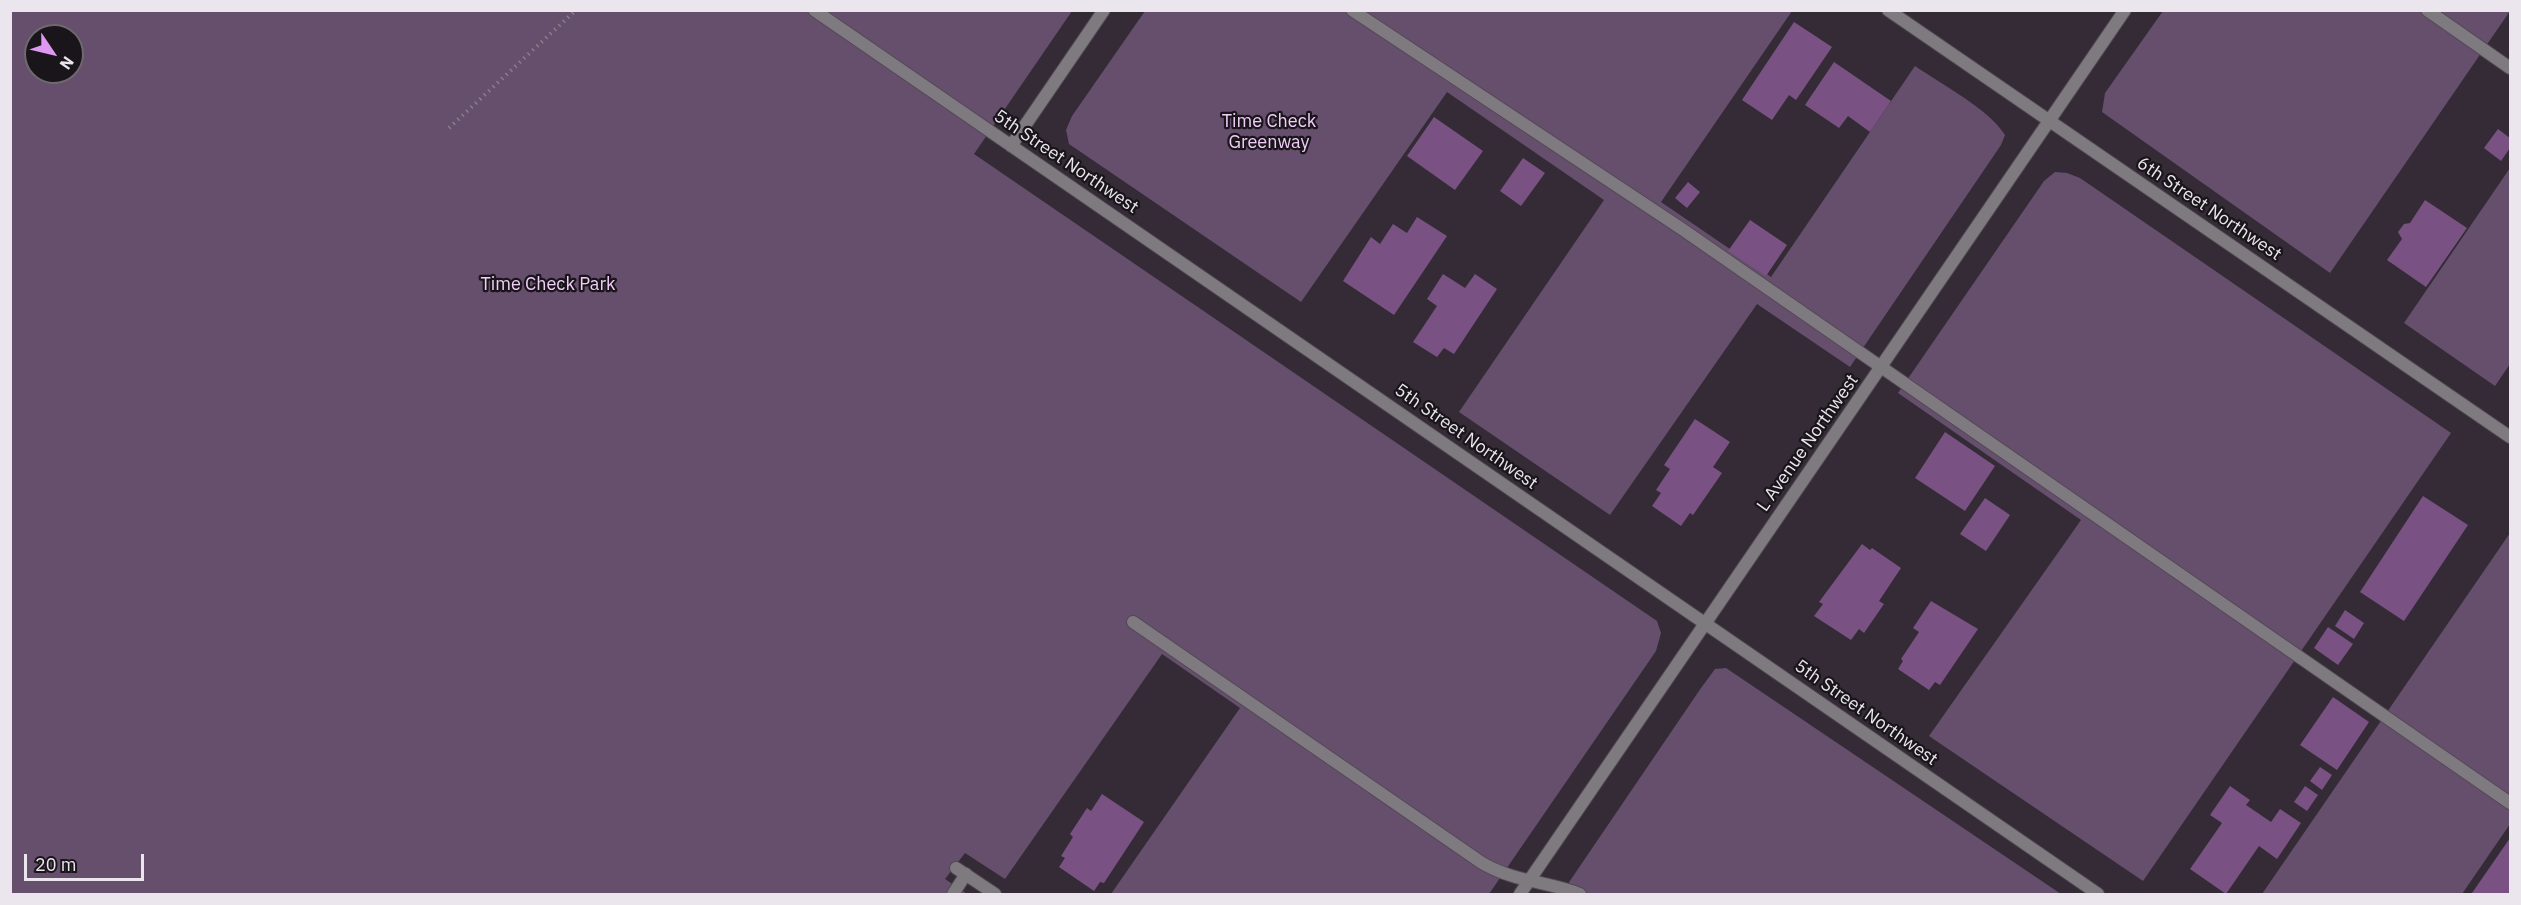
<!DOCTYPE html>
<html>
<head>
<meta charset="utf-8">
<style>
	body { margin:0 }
	#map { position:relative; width:2521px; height:905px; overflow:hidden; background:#342b36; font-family:"IBM Plex Sans",sans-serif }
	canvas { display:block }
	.frame { position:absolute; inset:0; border:12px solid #ebe6ed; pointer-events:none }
	.north { position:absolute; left:24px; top:24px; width:60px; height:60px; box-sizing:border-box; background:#19151a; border:2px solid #6d696e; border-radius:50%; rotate:125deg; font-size:16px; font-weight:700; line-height:24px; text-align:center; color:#ebe6ed }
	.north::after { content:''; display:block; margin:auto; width:21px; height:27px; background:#df98f1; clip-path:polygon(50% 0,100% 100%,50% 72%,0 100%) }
	.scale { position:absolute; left:24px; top:854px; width:120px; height:27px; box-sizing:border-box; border:3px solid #ebe6ed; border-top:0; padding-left:8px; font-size:18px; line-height:21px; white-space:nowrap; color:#ebe6ed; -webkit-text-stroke:4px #19151a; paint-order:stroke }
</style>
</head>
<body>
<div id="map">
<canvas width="2521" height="905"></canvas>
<div class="frame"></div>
<div class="north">N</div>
<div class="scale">20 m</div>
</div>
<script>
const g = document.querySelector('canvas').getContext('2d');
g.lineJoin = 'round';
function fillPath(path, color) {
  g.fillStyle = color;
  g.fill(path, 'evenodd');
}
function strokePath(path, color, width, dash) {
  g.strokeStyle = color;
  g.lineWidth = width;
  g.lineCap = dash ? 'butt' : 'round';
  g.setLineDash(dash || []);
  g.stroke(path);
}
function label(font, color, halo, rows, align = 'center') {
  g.font = font + ' "IBM Plex Sans",sans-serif';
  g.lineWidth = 4.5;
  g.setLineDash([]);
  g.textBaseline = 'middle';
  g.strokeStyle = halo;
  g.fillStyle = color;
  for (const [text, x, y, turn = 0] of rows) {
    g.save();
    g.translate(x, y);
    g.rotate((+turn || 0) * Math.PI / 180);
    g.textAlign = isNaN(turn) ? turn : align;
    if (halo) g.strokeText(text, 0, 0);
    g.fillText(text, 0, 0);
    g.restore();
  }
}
const green = new Path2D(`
	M10,11H1072L974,154L1657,621L1661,633L1656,651L1489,894H1111L1240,708L1162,654L1005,879L965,853L945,879L967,894H11ZM36,36H72V72H36Z
	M1145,11H1792L1661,202L1771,277L1915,66C1941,84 1989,109 2005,135L2001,145L1850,367L1757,304L1610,515L1459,412L1604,200L1447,92L1301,302L1069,144L1066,130L1072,116Z
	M2163,11H2510L2330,273L2102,112L2105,93Z
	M2510,168V364L2495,386L2404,323Z
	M2055,172L2067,173L2080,178L2451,433L2143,881L1929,736L2081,520L1898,393L2044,181Z
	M2510,533V824L2462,894H2262Z
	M1726,668L2061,894H1561L1701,688L1715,669Z`);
const building = new Path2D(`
	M1794,22L1832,47L1796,100L1789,95L1772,120L1742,100Z
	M1834,62L1891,101L1870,132L1848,116L1839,128L1805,105Z
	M1434,117L1483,151L1455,190L1407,156Z
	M2498,129L2510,138V148L2501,161L2484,148Z
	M1523,158L1545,173L1521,206L1500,191Z
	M1688,182L1700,192L1687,208L1675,198Z
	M2425,200L2467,228L2426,287L2387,260L2402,239L2398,232L2404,224L2410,223Z
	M1417,217L1447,236L1394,315L1343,281L1371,237L1380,244L1393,224L1407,233Z
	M1750,220L1787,245L1766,276L1728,251Z
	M1443,274L1465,288L1475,274L1497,289L1454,354L1444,348L1437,357L1413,342L1437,306L1427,299Z
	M1695,419L1730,442L1713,467L1722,473L1693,515L1690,513L1681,526L1652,506L1661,493L1656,490L1670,469L1664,465Z
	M1945,432L1995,466L1965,511L1915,478Z
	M2423,496L2468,525L2404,621L2360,592Z
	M1985,498L2010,515L1986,551L1960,534Z
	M1862,544L1870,550L1872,548L1901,568L1879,601L1884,604L1864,633L1859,629L1851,640L1814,616L1823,604L1819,602Z
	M1931,601L1978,629L1940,685L1935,682L1929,690L1898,669L1903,661L1901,659L1919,632L1913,628Z
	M2345,610L2364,623L2354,639L2335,626Z
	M2328,627L2353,644L2338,665L2314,648Z
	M2333,697L2369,722L2337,770L2300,745Z
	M2320,767L2332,775L2322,790L2310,781Z
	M2230,786L2250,800L2246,805L2271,822L2280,809L2301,823L2277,859L2259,846L2226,894L2190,869L2222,823L2210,815Z
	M2305,786L2318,795L2307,811L2294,802Z
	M1102,794L1144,822L1104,883L1100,882L1094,891L1059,867L1065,858L1061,856L1073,837L1070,834L1087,808L1091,811Z
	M2510,838V894H2474L2472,893Z`);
const path = new Path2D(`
	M449,128L576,10`);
const lane = new Path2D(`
	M1352,10L1682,229L2510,803
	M2427,10L2510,68
	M1133,622L1482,863C1515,882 1545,881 1580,894
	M953,894L966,874`);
const street = new Path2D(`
	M814,10L2098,894
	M1888,10L2510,437
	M1011,146L1104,10
	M956,868L995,894
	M1520,894L2125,10`);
const parkNames = [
	["Time Check",1269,122],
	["Greenway",1269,143],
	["Time Check Park",548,285]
];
const streetNames = [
	["5th Street Northwest",1066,162,34],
	["6th Street Northwest",2209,209,34],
	["5th Street Northwest",1466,437,35],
	["L Avenue Northwest",1808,443,-55],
	["5th Street Northwest",1866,713,35]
];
fillPath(green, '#664f6c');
fillPath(building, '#795283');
strokePath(lane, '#514953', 14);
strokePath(street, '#514953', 14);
strokePath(path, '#867f88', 4, [1.5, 4.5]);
strokePath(lane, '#7f7a80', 12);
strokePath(street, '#7f7a80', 12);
label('18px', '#f1cefa', '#19151a', parkNames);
label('18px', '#ebe6ed', '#19151a', streetNames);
</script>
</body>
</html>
